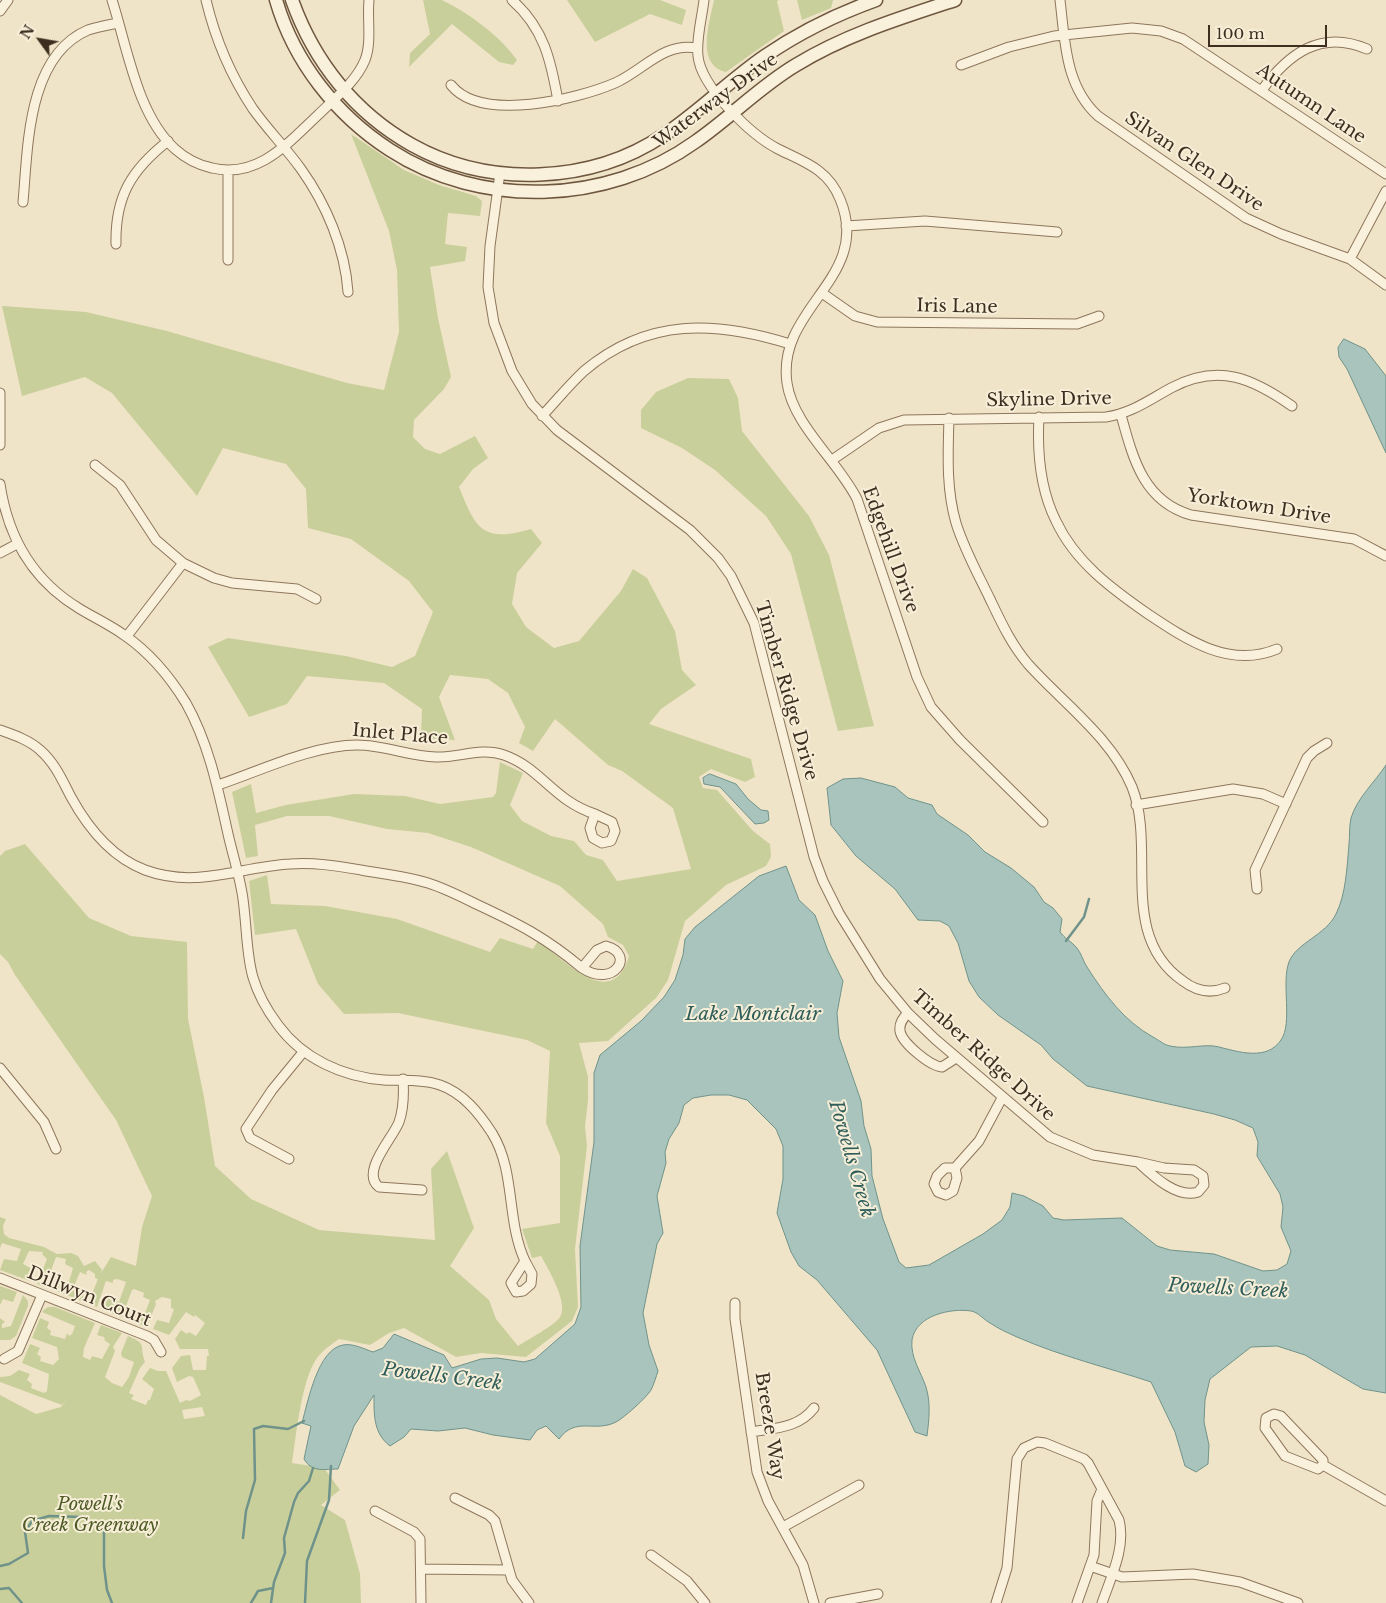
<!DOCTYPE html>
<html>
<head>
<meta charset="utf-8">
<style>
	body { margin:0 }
	#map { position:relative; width:1386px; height:1603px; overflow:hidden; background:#f0e4c8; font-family:"Libre Baskerville",serif }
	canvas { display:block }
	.north { position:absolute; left:15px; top:15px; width:50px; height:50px; -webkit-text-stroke:4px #f7eed8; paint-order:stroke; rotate:302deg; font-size:14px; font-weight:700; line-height:20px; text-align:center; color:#3d2e20 }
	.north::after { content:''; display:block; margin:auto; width:18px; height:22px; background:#3d2e20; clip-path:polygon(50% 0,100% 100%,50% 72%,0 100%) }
	.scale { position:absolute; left:1208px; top:25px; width:119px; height:22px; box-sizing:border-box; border:2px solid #3d2e20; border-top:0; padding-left:6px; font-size:15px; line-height:18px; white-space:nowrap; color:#3d2e20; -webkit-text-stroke:4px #f7eed8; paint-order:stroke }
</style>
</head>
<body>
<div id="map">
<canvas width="1386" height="1603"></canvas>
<div class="north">N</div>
<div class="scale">100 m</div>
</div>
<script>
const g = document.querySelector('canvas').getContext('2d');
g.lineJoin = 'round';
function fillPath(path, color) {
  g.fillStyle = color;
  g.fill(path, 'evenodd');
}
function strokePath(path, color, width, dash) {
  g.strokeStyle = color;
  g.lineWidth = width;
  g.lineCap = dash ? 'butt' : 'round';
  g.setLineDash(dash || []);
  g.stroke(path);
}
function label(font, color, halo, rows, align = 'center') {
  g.font = font + ' "Libre Baskerville",serif';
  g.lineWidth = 4;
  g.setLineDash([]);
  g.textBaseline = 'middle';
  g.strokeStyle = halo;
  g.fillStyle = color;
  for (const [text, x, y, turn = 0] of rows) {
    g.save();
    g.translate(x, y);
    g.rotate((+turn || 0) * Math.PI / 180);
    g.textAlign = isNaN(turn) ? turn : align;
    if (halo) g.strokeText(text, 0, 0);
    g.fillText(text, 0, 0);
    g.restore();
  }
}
const green = new Path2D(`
	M423,0C428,0 438,0 442,0C470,14 499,35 517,60L513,65L499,62L452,24L409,67L410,53L430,34Z
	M567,0H660L686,10L682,25L650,14L595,42Z
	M714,0H779L777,1L784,31L726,72C695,65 710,21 714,0Z
	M797,0H833L831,8L802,20Z
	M351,134L404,170L439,185L476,196L482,201L480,216L448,213L445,244L467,247L465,261L430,267L438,318L451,377L444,389L414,420L413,437L425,449L440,454L475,436L488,458L473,469L459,487C476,529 482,543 531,529L542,543L517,573L512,604L526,627L554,648L579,641L621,591L633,569L647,578L675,631L682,670L696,685L661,709L649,724L751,759L755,777L745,782L711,769L699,777L703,788L717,790L753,831L770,844L771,857L766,866L726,885L685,921L668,980L656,998L608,1041L579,1043L588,1077V1101L585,1126L587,1146L575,1249L578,1307L572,1321L526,1357L481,1353L456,1357L404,1328L389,1333L370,1345L339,1339C329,1346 320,1352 314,1363C301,1386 296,1436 292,1463L324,1468L340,1490L321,1505L345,1520L360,1574L361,1603H0V1395L36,1414L61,1407L68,1397L62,1405L0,1382V1377L10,1376L19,1370L30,1374L27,1380L32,1384L31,1388L44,1393L47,1391L49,1374L22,1363L30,1344L40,1348L37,1354L41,1357L40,1361L53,1365L59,1359L57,1347L32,1338L40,1318L49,1322L47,1328L51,1331L50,1335L65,1339L67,1333L69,1336L72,1334L75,1326L42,1312C46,1307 49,1306 55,1307L95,1323L84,1348L83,1357L90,1360L92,1356L102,1359L110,1344L105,1341L104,1337L97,1335L101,1325L122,1333L113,1347L115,1351L105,1377L112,1383L122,1387L129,1377L134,1362L122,1357L121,1353L128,1336C148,1344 139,1346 145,1362L140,1368L129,1393L134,1395L131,1399L146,1405L148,1400H150L154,1389L142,1379L150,1368L158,1371H166L180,1403L186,1400L190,1401L201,1395L193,1377L189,1376L177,1382L172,1368L181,1356L190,1355L193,1370H206L207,1356H209L208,1349H180L175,1339L181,1330L187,1334L189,1332L196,1336L205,1323L195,1315L194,1317L186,1312L169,1335L153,1329L157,1320L169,1323L174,1309L171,1308V1299L162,1297L155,1301L156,1304L147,1327L128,1320L132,1309L133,1311L145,1313L150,1300L143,1297L144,1293L134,1289L132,1290L122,1317L103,1310L107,1298L119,1302L126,1282L117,1279L113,1280V1283L106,1281L97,1307L88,1304L98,1279L95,1278V1274L89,1270L86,1272L87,1275L80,1272L75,1284L85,1290L82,1301L51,1289L55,1279L63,1284L69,1282L73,1268L65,1264L66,1259L56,1257L45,1287L37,1284L47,1259L42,1254L43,1252L29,1251L23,1264L34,1270L30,1281L0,1270L4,1259L17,1261L21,1249L2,1243L0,1248V1217L6,1219L3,1226L4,1234L9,1238L44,1247L57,1254L71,1253L78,1256L84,1266L95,1261L102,1270L101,1273L111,1257L136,1266L142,1227L152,1196L116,1120L15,975L8,962L0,954V856L5,851L25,844L89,918L131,936L187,942L188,1019L204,1097L215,1166L251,1199L319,1230L435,1240L431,1169L447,1151L474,1228L450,1266L489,1300L496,1319L518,1346C527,1340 554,1326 560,1317C569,1303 548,1269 541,1256L532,1258L522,1229L560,1223V1156L546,1123L550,1051L527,1040L398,1013L344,1014L318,984L296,929L255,935L249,881L267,875L271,904L325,906L397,919L490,952L500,938L533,949L538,941C565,960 612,1013 629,956L623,945L608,937L603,924L560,886L471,847L428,833L387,829L329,816H287L255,825L258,856L246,858L232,792L251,784L256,813L286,805L354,794L405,796L440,804L493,797L496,793L500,762L523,773L510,805L522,821L551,836L574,841L586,855L603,860L617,881L691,869L673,808L622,771L608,765L555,719L533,751L519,743L525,727L508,693L488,679L450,675L439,697L455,740L421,738L422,709L384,683L307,676L287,704L249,717L208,647L228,638L346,656L392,667L415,656L433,612L409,581L351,539L308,528L306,489L286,464L223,448L197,496L112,393L85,377L22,396L2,306L86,312L167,331L347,383L384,390L399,332L397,270L389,231ZM202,1407L205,1416L184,1419L182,1410Z
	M688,378L729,379L738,398L742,431L809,516L829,555L874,726L838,731L791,554L766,516L715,470L682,448L641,428V410L656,392Z
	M0,1286L17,1292L13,1302L3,1299L0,1305Z
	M23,1295L28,1301V1306L16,1336L10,1340H0V1318L5,1322L2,1324V1328L11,1326Z`);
const water = new Path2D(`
	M1344,339L1365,349L1386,376V453L1347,369L1339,357L1338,348Z
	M1386,765V1393L1363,1389L1305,1355L1277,1346L1251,1347L1210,1379L1205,1400L1204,1422L1209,1445L1208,1464L1196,1472L1185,1466L1175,1432L1151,1382C1106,1367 1060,1356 1017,1337C1008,1333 999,1329 990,1323C984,1320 978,1312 971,1311C951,1308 916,1315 912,1340C910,1357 921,1372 926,1387C931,1403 929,1420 927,1436L915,1432L877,1350L817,1280L799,1266L791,1252L777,1213L783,1179V1146L776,1129L747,1100L729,1095H711L693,1098L684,1105L679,1123L669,1139L665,1152L666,1163L657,1196L663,1233L657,1244L643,1313L649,1345L658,1371C656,1377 654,1384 651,1390C647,1397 624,1418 616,1422C594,1433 576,1416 559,1439L546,1426L537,1430L530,1440L493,1435L465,1428L438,1431L411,1429L404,1437L390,1446C373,1433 374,1414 374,1395L354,1426L338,1469C325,1469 312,1473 304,1459L311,1426L302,1423C308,1401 318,1349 343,1345C353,1343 364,1349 373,1352L383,1348L394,1334L444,1355L452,1368L481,1359L497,1358L524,1362L535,1359L575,1324L581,1307L580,1246L594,1142V1073L600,1055L641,1021L664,997L675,980L683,955L685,939L695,927L759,876L786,866L799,900L815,915L828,951L843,981L837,1013L839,1037L861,1101L864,1126L871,1149L872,1176L883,1219L899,1262L906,1268L929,1265L983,1234L1002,1220L1010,1207L1012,1193L1024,1196L1043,1206L1053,1218L1064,1220L1122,1218L1157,1246L1170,1250L1214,1254L1263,1271L1277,1270L1287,1264L1291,1251L1281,1227L1283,1207L1280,1194L1257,1156L1258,1142L1253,1128L1235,1120L1214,1114L1087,1086L1053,1059L1041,1045L998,1015L979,997L969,981L958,943L949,926L940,921L918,920L895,889L856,856L831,825L827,788L843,779L861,778L895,787L908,798L932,805L937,814L968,835L985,852L1011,868L1034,887L1044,902L1053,908L1062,919L1060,932C1065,939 1071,941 1076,947C1081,952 1083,961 1087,967C1105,995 1124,1021 1153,1037C1159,1040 1164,1045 1170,1046C1187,1050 1205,1043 1219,1047C1239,1052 1267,1061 1281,1040C1293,1023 1281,983 1289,962C1296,943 1326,935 1336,914C1346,894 1347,867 1349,844C1350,835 1349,827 1351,818C1357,798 1375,782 1386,765Z
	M710,774L736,784L748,799L761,810L768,811L769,820L764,823L755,824L720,787L704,784L703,778Z`);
const stream = new Path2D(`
	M1066,941L1084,917L1089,899
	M243,1538L246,1511L255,1480L254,1429L263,1426L288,1429L304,1421
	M0,1566L9,1564L28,1553L25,1532L32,1521L49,1516L82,1517L104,1529V1566L107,1590L112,1603
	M0,1589L9,1588L22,1603
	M251,1603L258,1591L273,1588
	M271,1603L274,1582L285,1553L284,1538L294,1502L298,1493L309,1481L313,1468
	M305,1603L307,1561L329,1500L331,1466`);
const street = new Path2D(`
	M112,0C127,46 137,115 175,149C185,158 198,165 212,168C258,179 288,143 318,115C334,99 356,82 365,60C372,42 367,20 369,0
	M206,0C215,38 231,76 253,109C268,130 286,148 301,169C326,204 345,248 348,292
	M512,0C544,28 551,61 558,101
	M704,0C702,18 696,38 698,56C701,87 751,135 778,149C804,162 828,169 840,199C873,278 776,307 787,383C793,425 838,461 857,499L917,677L931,707L960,740L1043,822
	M1060,0C1065,41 1065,86 1098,116L1246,218L1281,234L1350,259L1386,285
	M0,11L8,0
	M961,65L1009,47L1054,36L1132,28L1161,31L1183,39L1386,174
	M451,85C481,123 578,99 615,83C644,70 663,42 697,48
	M1262,90C1288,54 1321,29 1367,49
	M228,170V260
	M500,173L490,246L488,287L494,323L512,371L532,404L557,430L690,530L718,558L731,576L754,623L814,857L823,881L839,913L880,979L908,1013L935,1039L1050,1137L1093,1155L1138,1162
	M23,202C28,147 27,56 88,30C97,27 108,25 118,23
	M846,226L925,221L1057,232
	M116,244C115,197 131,170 168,141
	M1350,259L1386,191
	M822,293L855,316L877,322L1077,324L1099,316
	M0,393V445
	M1121,415C1133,458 1143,501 1191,515L1354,539L1386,556
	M542,416C556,401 569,385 584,371C648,317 716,321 790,344
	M1039,417C1037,452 1040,489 1056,521C1075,562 1112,589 1148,614C1187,640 1230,669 1277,649
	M949,418C948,453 946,489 956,523C964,549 978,574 990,599C1001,622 1011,644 1028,664C1063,703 1111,737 1132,787C1157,850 1117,935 1183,981C1196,991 1210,994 1225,988
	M832,460L879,428L904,420L1106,417C1132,413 1149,400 1171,388C1219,363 1252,378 1292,406
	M95,465L120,485L156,540L183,563L214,578L232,583L297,589L316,599
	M0,484C8,538 33,581 80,609C95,618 110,625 124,635C149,652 170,677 186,703C209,744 218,789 228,834C233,856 240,877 243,899C250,953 243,978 278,1025C303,1059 343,1077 384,1080C403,1081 422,1079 440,1085C463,1093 479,1113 492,1133C516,1172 506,1220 525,1261
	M0,553L17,544
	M127,636L183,563
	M0,730C14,735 29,740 40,750C55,763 62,780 71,797C88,828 111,857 145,870C197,889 238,867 290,864C314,862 337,866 361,870C383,874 406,876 428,883C444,888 460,896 476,904C519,924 545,937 582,968
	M218,785C260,771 313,745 357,745C384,745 409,756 436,757C458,758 481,747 504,755C541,768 554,801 595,814
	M1136,805L1233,789L1263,794L1286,804
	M595,814L612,822L615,831L611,841L602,843L593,838L590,828Z
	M1257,889L1255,870L1307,758L1314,751L1327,743
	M606,946C636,954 614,989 582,968L597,950Z
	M908,1013C903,1018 899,1023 900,1031C902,1043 930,1066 942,1067L956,1058
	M0,1068L44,1122L56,1149
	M403,1079C404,1094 404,1108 399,1122C393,1138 360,1172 379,1187L422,1190
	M289,1159L250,1138L246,1129L272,1090L304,1051
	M1138,1162L1164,1168L1194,1170L1203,1176L1204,1185L1198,1192C1177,1199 1153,1176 1138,1162Z
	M955,1168H945L937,1176L934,1184L938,1192L946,1195L953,1191L957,1178L955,1168L979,1141L1002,1098
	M525,1261L532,1274L531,1284L523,1291L516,1292L511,1283Z
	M0,1278L147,1336L154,1340L161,1352
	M735,1303V1319L757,1472L768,1501L803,1565L814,1603
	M4,1359L18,1351L42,1295
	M751,1432C775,1428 799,1428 814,1408
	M1323,1465L1318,1469L1285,1456L1265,1428L1266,1418L1274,1414L1281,1416L1323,1460V1465L1386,1501
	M455,1498L489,1515L495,1521L512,1580L529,1603
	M375,1511L414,1532L420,1539L421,1603
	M783,1527L859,1485
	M651,1555L687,1581L705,1603
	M1090,1566L1122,1577L1193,1574L1240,1582L1298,1603
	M421,1569L509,1570
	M830,1603L878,1594
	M996,1603L1007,1568L1017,1459L1024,1448L1037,1442L1045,1443L1084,1459L1088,1463L1119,1520C1126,1547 1111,1577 1102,1603
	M1077,1603L1094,1555L1097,1501L1102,1489`);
const secondary = new Path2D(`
	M276,0C294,62 336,115 390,150C481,209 607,205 695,142C730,118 759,87 796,65C845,35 900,18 955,0
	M292,0C314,62 355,113 412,145C489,188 591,184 664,135C700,111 730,80 765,56C800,32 837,14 876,0`);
const streetNames = [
	["Waterway Drive",716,101,-36],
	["Autumn Lane",1311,104,34],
	["Silvan Glen Drive",1194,162,34],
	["Iris Lane",957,307,1],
	["Skyline Drive",1049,400,-1],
	["Yorktown Drive",1259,507,9],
	["Edgehill Drive",890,550,70],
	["Timber Ridge Drive",786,691,74],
	["Inlet Place",400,735,5],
	["Timber Ridge Drive",983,1056,42],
	["Dillwyn Court",89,1297,22],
	["Breeze Way",769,1426,81]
];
const parkNames = [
	["Powell's",90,1505],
	["Creek Greenway",90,1526]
];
const waterNames = [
	["Lake Montclair",753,1015],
	["Powells Creek",851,1159,74],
	["Powells Creek",1228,1289,3],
	["Powells Creek",442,1377,7]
];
fillPath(green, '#c9cf9b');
fillPath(water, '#a9c4bc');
strokePath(water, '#6f938a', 1);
strokePath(stream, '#6f938a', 2.5);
strokePath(street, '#8d765c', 11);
strokePath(secondary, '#6f573f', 15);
strokePath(street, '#faf1dc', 9);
strokePath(secondary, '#faf1dc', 12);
label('18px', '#3d2e20', '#f7eed8', streetNames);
label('italic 18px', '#4d5a26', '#f7eed8', parkNames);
label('italic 19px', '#2f5d5a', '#f7eed8', waterNames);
</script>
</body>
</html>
